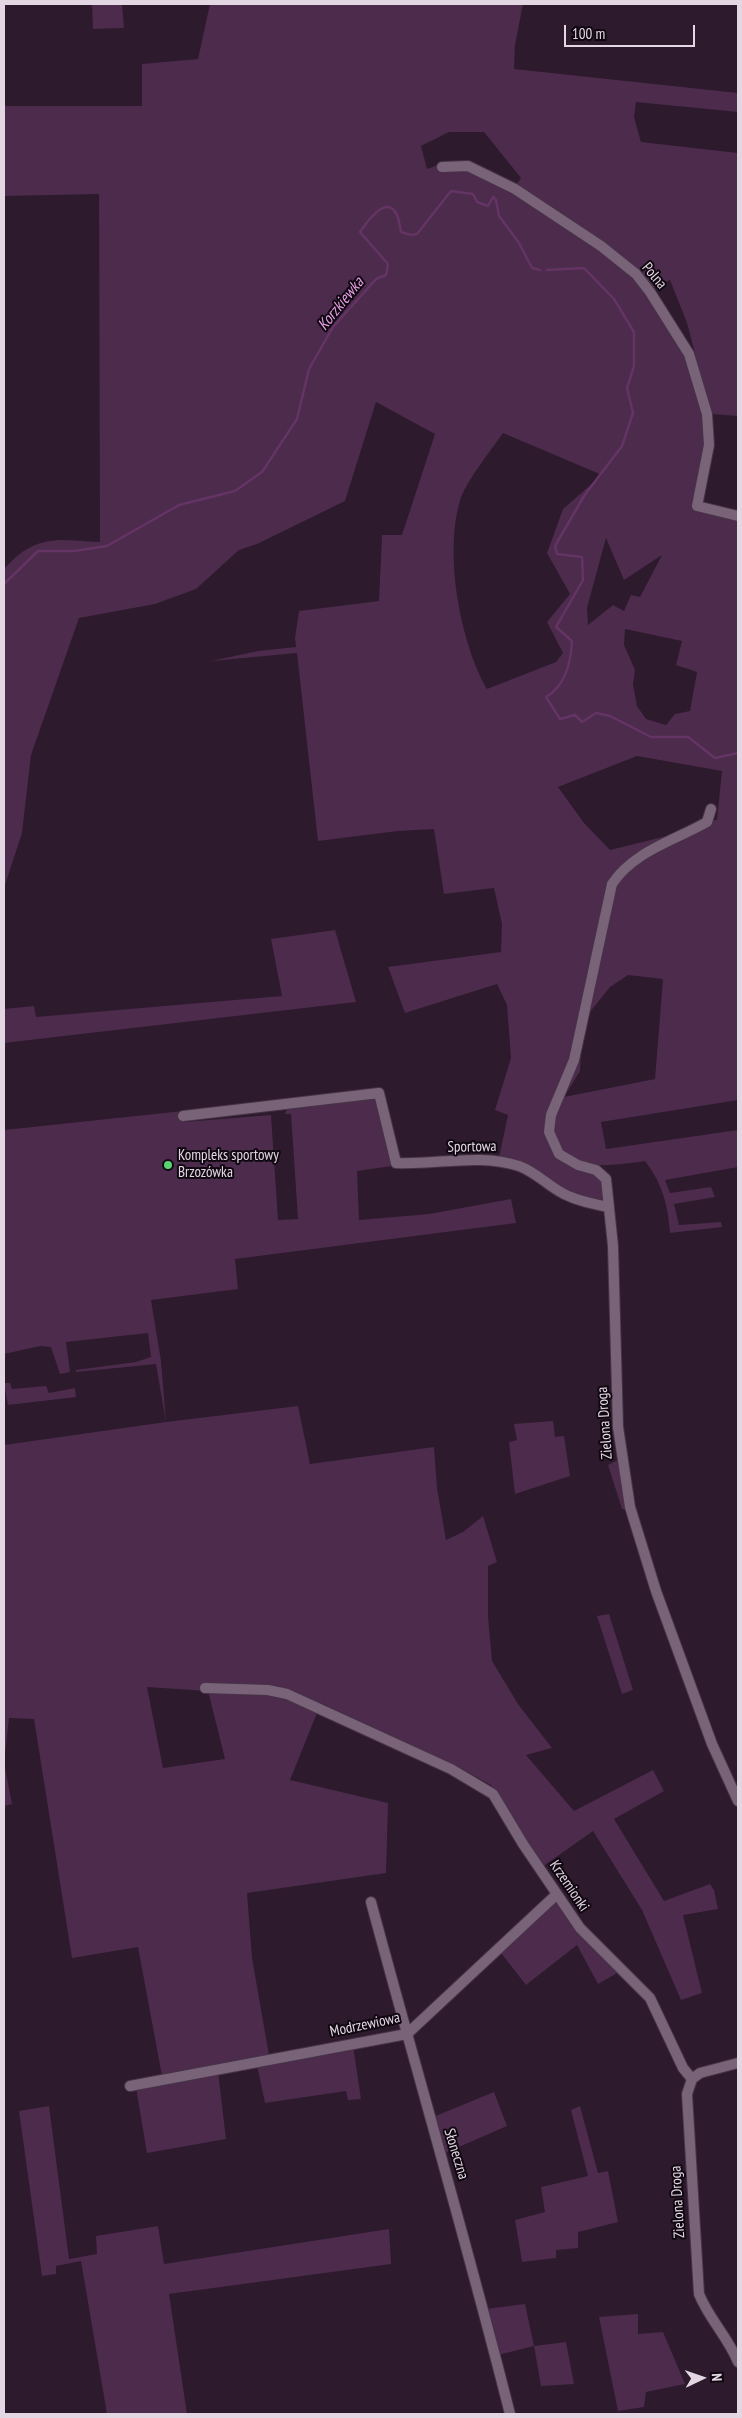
<!DOCTYPE html>
<html>
<head>
<meta charset="utf-8">
<style>
	body { margin:0 }
	#map { position:relative; width:742px; height:2418px; overflow:hidden; background:#2d1a2d; font-family:"PT Sans Narrow",sans-serif }
	canvas { display:block }
	.frame { position:absolute; inset:0; border:5px solid #e4d7e4; pointer-events:none }
	.north { position:absolute; left:677px; top:2353px; width:50px; height:50px; -webkit-text-stroke:4px #100810; paint-order:stroke; rotate:87deg; font-size:14px; font-weight:700; line-height:20px; text-align:center; color:#e4d7e4 }
	.north::after { content:''; display:block; margin:auto; width:18px; height:22px; background:#e4d7e4; clip-path:polygon(50% 0,100% 100%,50% 72%,0 100%) }
	.scale { position:absolute; left:564px; top:25px; width:131px; height:22px; box-sizing:border-box; border:2px solid #e4d7e4; border-top:0; padding-left:6px; font-size:15px; line-height:18px; white-space:nowrap; color:#e4d7e4; -webkit-text-stroke:4px #100810; paint-order:stroke }
</style>
</head>
<body>
<div id="map">
<canvas width="742" height="2418"></canvas>
<div class="frame"></div>
<div class="north">N</div>
<div class="scale">100 m</div>
</div>
<script>
const g = document.querySelector('canvas').getContext('2d');
g.lineJoin = 'round';
function fillPath(path, color) {
  g.fillStyle = color;
  g.fill(path, 'evenodd');
}
function strokePath(path, color, width, dash) {
  g.strokeStyle = color;
  g.lineWidth = width;
  g.lineCap = dash ? 'butt' : 'round';
  g.setLineDash(dash || []);
  g.stroke(path);
}
function label(font, color, halo, rows, align = 'center') {
  g.font = font + ' "PT Sans Narrow",sans-serif';
  g.lineWidth = 4;
  g.setLineDash([]);
  g.textBaseline = 'middle';
  g.strokeStyle = halo;
  g.fillStyle = color;
  for (const [text, x, y, turn = 0] of rows) {
    g.save();
    g.translate(x, y);
    g.rotate((+turn || 0) * Math.PI / 180);
    g.textAlign = isNaN(turn) ? turn : align;
    if (halo) g.strokeText(text, 0, 0);
    g.fillText(text, 0, 0);
    g.restore();
  }
}
const green = new Path2D(`
	M92,4H122L124,28L93,29Z
	M210,4H523L515,45L514,69L738,93V112L636,102L634,117L641,142L738,153V416L711,414L687,323L670,280L652,288L609,247L516,185L521,178L484,132H449L421,146L427,169L438,165L440,171L468,169L515,193L600,249L633,276L647,293L674,334L689,363L706,425L707,442L692,505L700,512L738,518V1100L601,1122L606,1149L738,1130V1167L665,1180L670,1193L711,1187L715,1197L674,1204L679,1225L721,1222L722,1227L670,1233C668,1205 662,1183 645,1161C608,1166 562,1175 551,1128L546,1126C547,1145 558,1160 576,1167C585,1170 594,1169 601,1177C605,1182 605,1189 606,1195L601,1200C570,1198 552,1179 526,1165C519,1160 508,1160 499,1158L508,1115L495,1110L511,1058L507,1005L497,984L405,1013L388,967L501,952L502,924L494,888L444,894L434,829L398,831L318,841L297,653L211,661L258,651L296,647L295,638L299,611L379,601L382,535H402L435,434L376,402L345,501L257,544L239,550L196,589L155,604L79,618L31,755L22,833L4,888V569C35,534 56,539 100,542L99,194L4,196V106H142V64L198,59ZM503,433L602,475L563,509L547,553L570,594L547,622L563,653L556,662L487,689C460,642 444,553 460,501C464,484 492,449 503,433ZM606,538L624,580L662,555L640,597L631,595L624,611L613,605L588,625L587,608ZM625,629L682,641L676,665L697,672L690,711L675,714L666,725L646,719L637,706L633,685L635,670L624,645ZM637,756L722,771L717,820L704,821L667,836L610,850L584,823L558,787ZM628,975L663,979L655,1079L564,1097L580,1071L582,1031L590,1012L610,987Z
	M335,930L356,1002L4,1043V1009L34,1006L36,1017L282,996L271,939Z
	M375,1097L392,1166L357,1171L359,1220L429,1214L511,1199L516,1223L235,1259L238,1289L151,1300L161,1361L166,1422L298,1406L310,1464L434,1447L437,1488L446,1540L463,1532L483,1516L497,1562L488,1566V1616L492,1661L518,1704L552,1748L526,1755L574,1811L653,1770L664,1791L614,1819L664,1901L710,1884L714,1890L718,1909L683,1915L702,1993L681,2000L642,1910L593,1831L542,1867L491,1785L466,1771L321,1703L290,1780L388,1803L386,1873L247,1893L252,1958L269,2055L162,2076L138,1947L72,1958L34,1719L9,1718L4,1763L12,1804L4,1806V1445L166,1422L156,1364L76,1372V1370L136,1362L151,1357L148,1333L66,1342L70,1372L60,1374L51,1347L40,1346L4,1354V1130L183,1111L184,1122L271,1115L278,1220L298,1219L291,1114H285L287,1108ZM147,1687L208,1691L225,1759L163,1768Z
	M4,1383H10L12,1389L46,1386L49,1393L75,1388L76,1397L8,1405Z
	M553,1421L555,1437L564,1436L570,1476L515,1494L509,1442L517,1440L514,1424Z
	M618,1460L627,1509H622L608,1465Z
	M609,1614L633,1690L622,1694L597,1616Z
	M555,1899L619,1972L598,1984L577,1945L526,1985L501,1953Z
	M353,2046L361,2099L348,2100L346,2091L265,2103L257,2065Z
	M218,2072L226,2139L147,2153L136,2088Z
	M494,2092L507,2126L445,2153L433,2117Z
	M49,2106L69,2259L97,2254L96,2236L158,2226L164,2264L389,2229L391,2264L169,2294L187,2414H107L81,2261L56,2266V2274L42,2276L19,2111Z
	M580,2106L598,2173L608,2171L618,2222L578,2232V2248L556,2250V2258L522,2262L515,2220L545,2212L541,2187L588,2176L571,2110Z
	M525,2304L534,2346L566,2342L574,2384L541,2386L534,2346L498,2355L486,2309Z
	M638,2314V2334L663,2332L685,2384L646,2392L644,2407L618,2411L599,2317Z`);
const stream = new Path2D(`
	M547,270L584,268L614,299L634,332V366L627,388L633,413L622,446L584,496L555,546L557,554L582,557L583,580L556,627L572,641C571,662 565,686 546,697L560,719L575,715L582,722L596,713L610,716L651,737H688L715,758L738,753
	M4,584L38,551H74L107,546L179,505L235,491L262,472L297,419L309,369L333,327L376,279L386,275L388,264L360,232C366,223 387,193 397,215C399,220 400,227 401,232L411,235L417,234L451,191L473,194L477,202L488,206L493,197L496,200L499,216L519,243L532,268L540,270`);
const street = new Path2D(`
	M442,167L468,166L515,189L601,246L636,274L650,292L689,354L707,414L709,445L697,506L738,516
	M711,809L707,822C674,841 634,851 612,884L574,1060L551,1115L549,1132L559,1154L578,1165L596,1170L606,1179L613,1246L618,1427L630,1507L656,1591L712,1744L738,1801
	M183,1116L379,1093L396,1163C437,1165 479,1153 519,1166C536,1172 548,1186 564,1194C578,1201 593,1204 608,1207
	M205,1688L268,1690L287,1694L451,1769L493,1794L523,1844L580,1928L650,1998L683,2068L692,2079
	M371,1902C417,2073 467,2243 510,2414
	M738,2063L700,2073L692,2079L687,2094L699,2294C709,2319 728,2337 738,2362
	M130,2086L407,2034L556,1895`);
const markers = [
	[168,1165,5,"#57d570"]
];
const streetNames = [
	["Polna",654,276,50],
	["Sportowa",472,1147,-1],
	["Zielona Droga",605,1423,-94],
	["Krzemionki",569,1886,56],
	["Modrzewiowa",365,2025,-12],
	["Słoneczna",456,2154,73],
	["Zielona Droga",678,2202,-93]
];
const poiNames = [
	["Kompleks sportowy",178,1156],
	["Brzozówka",178,1173]
];
const waterNames = [
	["Korzkiewka",341,304,-51]
];
fillPath(green, '#4c2b4c');
strokePath(stream, '#643464', 2.5);
strokePath(street, '#473447', 12);
strokePath(street, '#796379', 10);
for (const [x, y, r, color] of markers) {
  const dot = new Path2D();
  dot.arc(x, y, r, 0, 2 * Math.PI);
  g.fillStyle = color;
  g.fill(dot);
  strokePath(dot, '#100810', 2);
}
label('15px', '#e4d7e4', '#100810', streetNames);
label('15px', '#e4d7e4', '#100810', poiNames, 'left');
label('italic 16px', '#e9a1e9', '#100810', waterNames);
</script>
</body>
</html>
